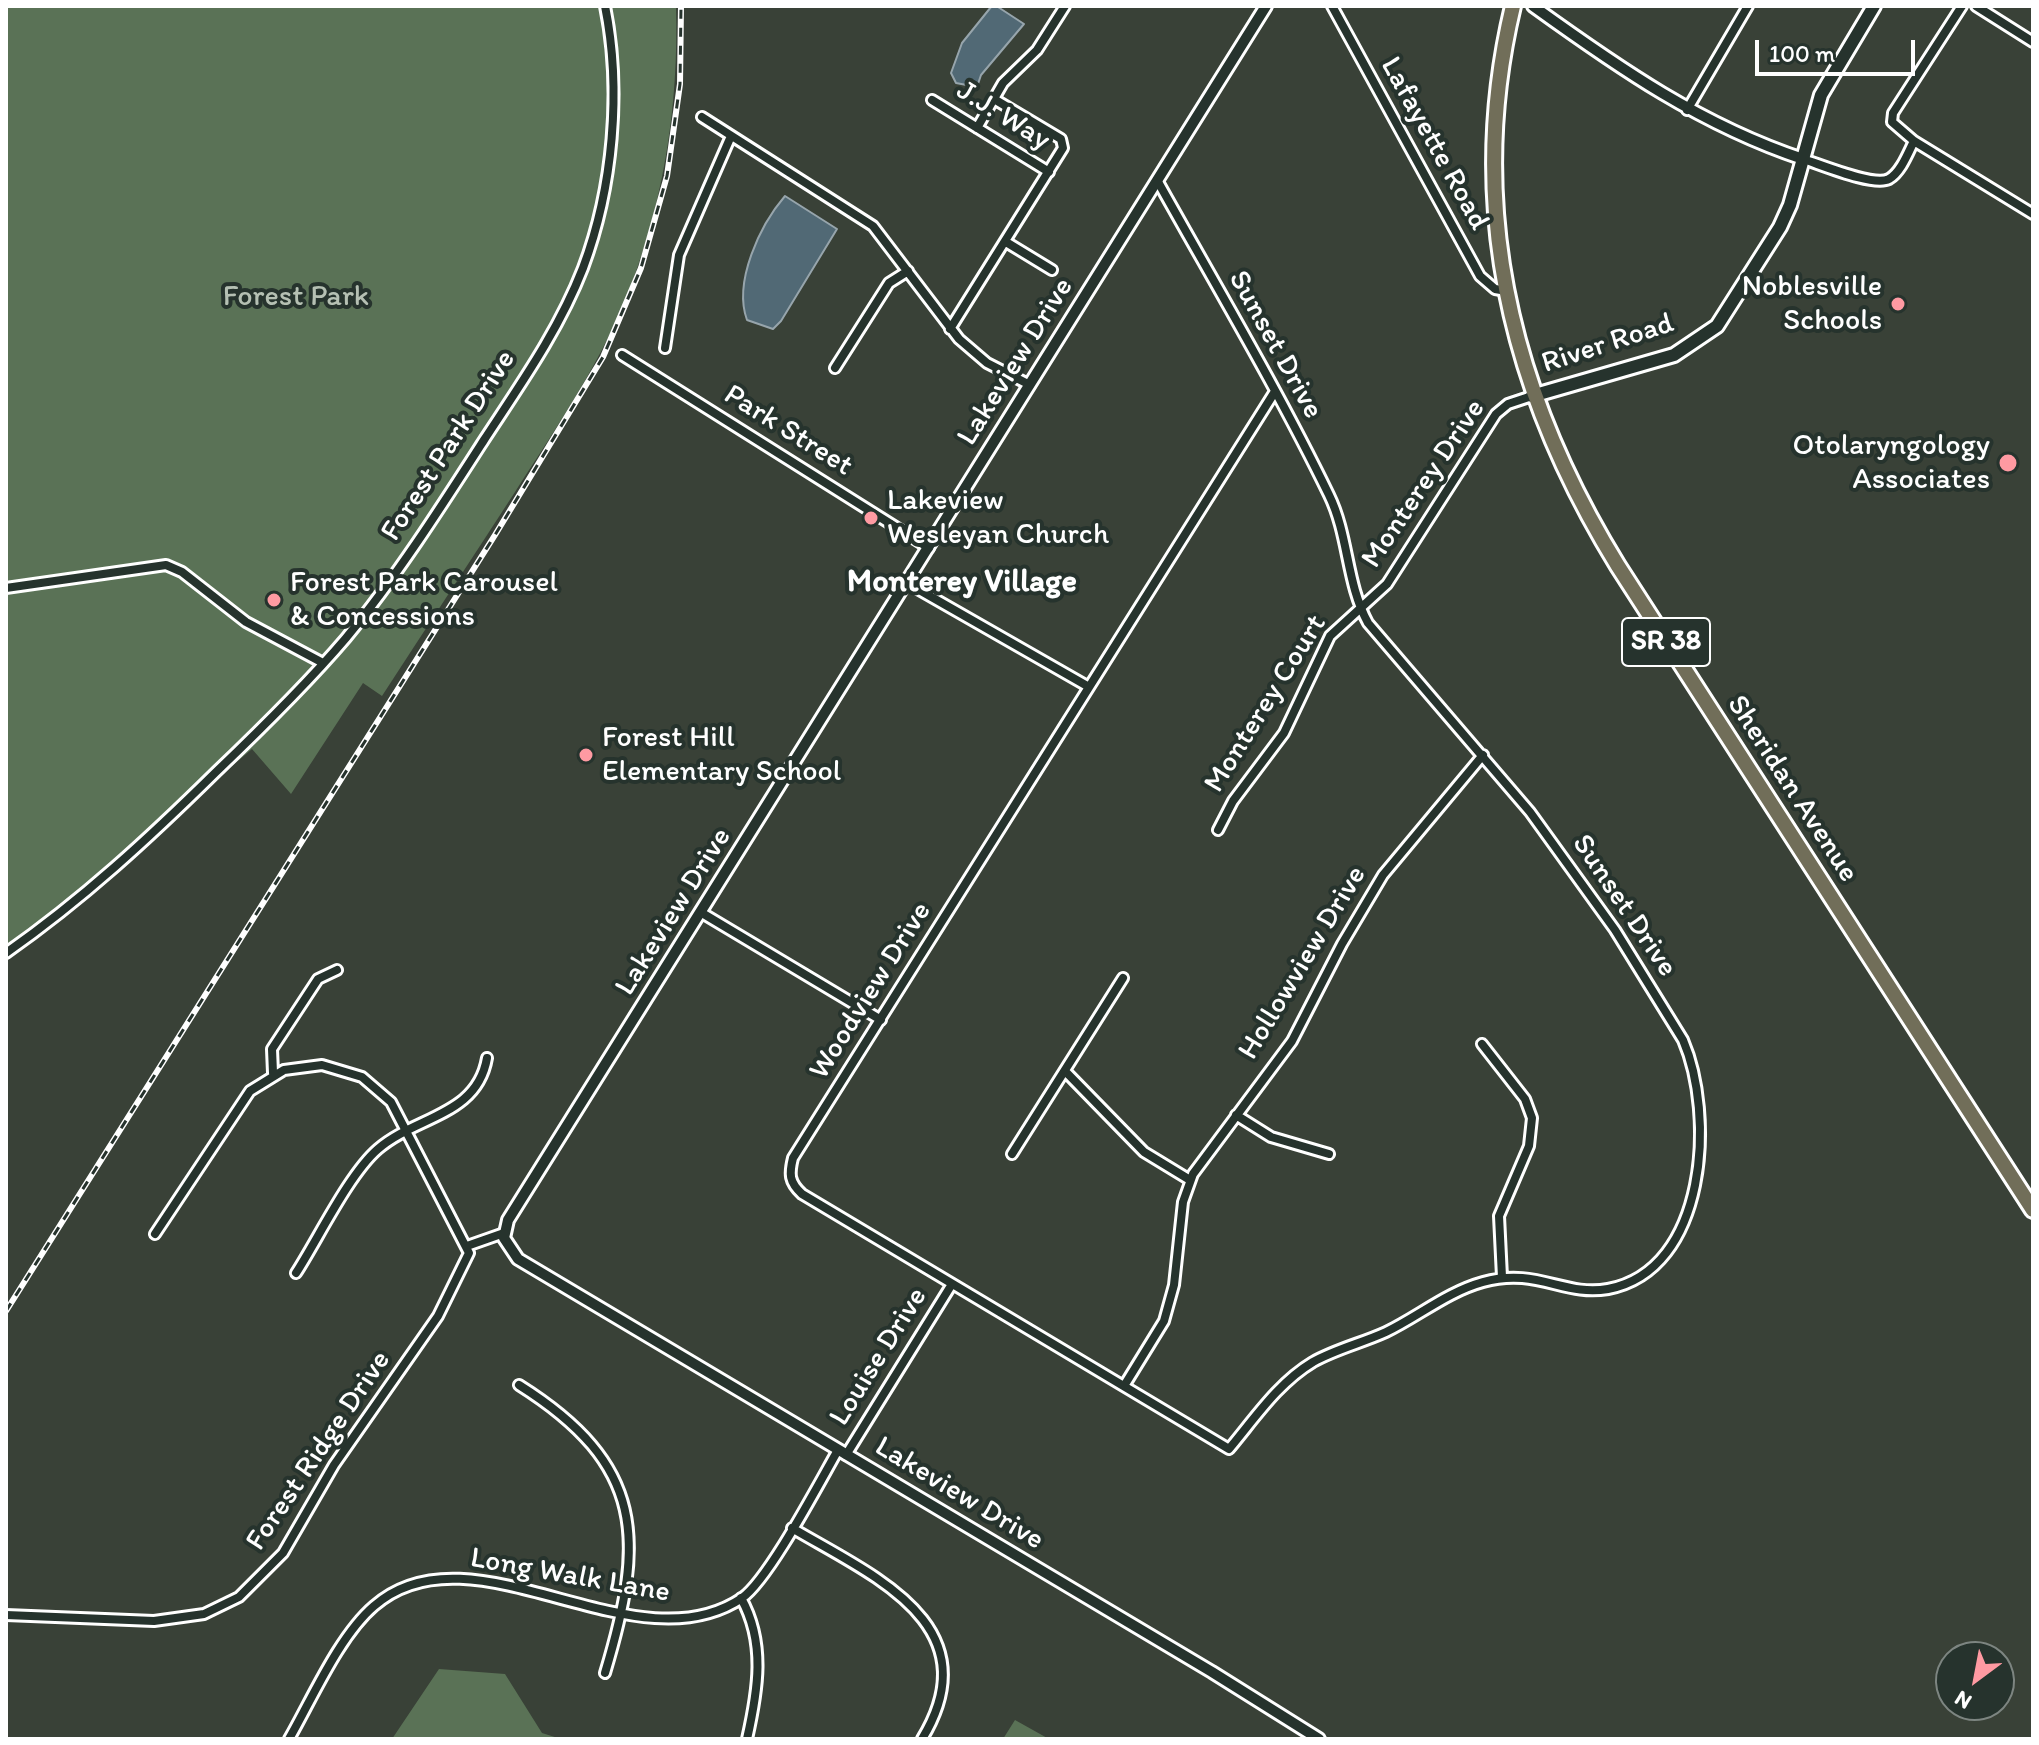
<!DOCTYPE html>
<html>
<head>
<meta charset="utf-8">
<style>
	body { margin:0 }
	#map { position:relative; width:2039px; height:1745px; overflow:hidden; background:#394137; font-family:Itim,sans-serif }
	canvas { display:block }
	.frame { position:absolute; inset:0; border:8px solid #fff; pointer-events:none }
	.north { position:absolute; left:1935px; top:1641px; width:80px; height:80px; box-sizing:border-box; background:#26332d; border:2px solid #7d8581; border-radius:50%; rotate:212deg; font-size:22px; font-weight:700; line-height:32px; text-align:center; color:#fff }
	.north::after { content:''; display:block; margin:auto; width:28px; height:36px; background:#ff9aa2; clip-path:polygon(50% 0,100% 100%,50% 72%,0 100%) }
	.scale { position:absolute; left:1755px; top:40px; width:160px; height:36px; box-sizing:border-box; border:4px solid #fff; border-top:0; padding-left:10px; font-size:24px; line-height:28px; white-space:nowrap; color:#fff; -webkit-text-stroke:6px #26332d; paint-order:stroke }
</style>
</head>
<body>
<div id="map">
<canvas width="2039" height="1745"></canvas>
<div class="frame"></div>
<div class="north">N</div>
<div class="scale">100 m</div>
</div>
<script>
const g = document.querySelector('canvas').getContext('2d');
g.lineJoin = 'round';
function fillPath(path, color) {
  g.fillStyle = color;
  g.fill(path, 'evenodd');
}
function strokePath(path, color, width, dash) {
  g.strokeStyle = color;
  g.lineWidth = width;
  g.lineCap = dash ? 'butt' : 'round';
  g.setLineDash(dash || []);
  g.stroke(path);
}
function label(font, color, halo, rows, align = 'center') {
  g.font = font + ' Itim,sans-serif';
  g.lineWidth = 8;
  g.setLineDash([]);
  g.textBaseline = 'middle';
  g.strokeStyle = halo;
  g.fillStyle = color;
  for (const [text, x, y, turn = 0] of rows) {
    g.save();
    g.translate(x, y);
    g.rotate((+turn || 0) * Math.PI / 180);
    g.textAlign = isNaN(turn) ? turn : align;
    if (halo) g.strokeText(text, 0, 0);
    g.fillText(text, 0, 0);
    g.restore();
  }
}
const green = new Path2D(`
	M6,6H676C679,108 663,208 624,303C596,370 554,431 515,492C471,560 426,628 382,696L363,683L291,794L252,749L6,957Z
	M439,1669L505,1674L542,1733L561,1739H392Z
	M1015,1720L1049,1739H1003Z`);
const water = new Path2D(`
	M991,7H998L1024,24L981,75L977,87L956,83L951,73L962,43Z
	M785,196L837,229L781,321L773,329L747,320C733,282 760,225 785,196Z`);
const minor = new Path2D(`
	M1332,6L1480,276L1495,289L1507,291
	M1962,6L1893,113L1892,122L1914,141L2033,214
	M1976,6L2033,42
	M932,100L1049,172
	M1687,110L1748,6
	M702,117L873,226L959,339L987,363L1030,385
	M977,128L1003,83L1037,50L1065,6
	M1803,159C1822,165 1874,187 1889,179C1901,172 1908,153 1914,141
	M1157,180C1215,284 1277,388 1329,495C1349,536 1346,583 1368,623L1530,812L1615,930L1683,1040C1715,1114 1708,1270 1608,1289C1564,1297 1537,1267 1483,1282C1447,1292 1419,1316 1386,1332C1362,1343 1336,1349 1313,1362C1278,1383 1255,1418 1229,1449L802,1194C789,1182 789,1174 793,1158L1274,393
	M1006,242L1052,270
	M950,329L1063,148L1061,139L994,99
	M665,348L679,255L731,136
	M622,355L929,548
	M835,368L889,283L908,271
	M907,583L1089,687
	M6,588L166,565L182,572L246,622L323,663
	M1218,830L1233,801L1284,733L1330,636L1387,584L1496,414L1508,404L1532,396
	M702,913L881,1020
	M6,953C83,899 149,838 216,772C261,729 306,685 346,638C397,576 441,507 484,440C520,385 559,330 583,268C613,188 622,90 605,6
	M1482,1044L1525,1099L1532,1118L1529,1146L1499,1216L1502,1277
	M1065,1071L1144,1152L1190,1180
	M273,1073L272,1049L318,979L337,970
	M1236,1115L1271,1137L1329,1154
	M1012,1154L1123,978
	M467,1246L504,1233
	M296,1273C318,1239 349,1174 378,1149C416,1116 477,1116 487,1058
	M519,1385C646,1465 645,1540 605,1673
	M1124,1386L1164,1321L1174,1285L1183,1202L1193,1174L1292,1041L1342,944L1383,875L1483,755
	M846,1455L952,1284
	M792,1528C871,1575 992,1624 922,1739
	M741,1598C766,1643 758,1690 747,1739
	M6,1615L154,1621L204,1614L239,1597L283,1553L334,1465L438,1316L469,1253L391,1102L362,1077L322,1065L284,1070L250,1091L155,1234
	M289,1739C312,1699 339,1636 374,1606C472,1520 634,1671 742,1598C769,1579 819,1483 838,1450`);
const tertiary = new Path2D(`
	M1266,6L508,1220L504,1238L518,1259L1212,1672L1319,1739
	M1533,6C1619,68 1701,125 1803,159`);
const secondary = new Path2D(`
	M1532,396L1674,355L1717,326L1780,227L1790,205L1821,95L1874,6`);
const primary = new Path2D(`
	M1513,6C1465,206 1512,394 1618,566L2033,1210`);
const rail = new Path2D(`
	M6,1311L495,535L603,357L641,268L667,176L680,84L681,6`);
const markers = [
	[1898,304,8,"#ff9aa2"],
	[2008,463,10,"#ff9aa2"],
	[871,518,8,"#ff9aa2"],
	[274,600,8,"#ff9aa2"],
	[586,755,8,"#ff9aa2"]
];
const shields = [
	[1666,642,88]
];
const shieldNames = [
	["SR 38",1666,642]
];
const streetNames = [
	["J.J. Way",1003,116,32],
	["Lafayette Road",1434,144,61],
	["River Road",1608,344,-18],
	["Sunset Drive",1275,345,61],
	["Lakeview Drive",1016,362,-58],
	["Park Street",788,431,32],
	["Forest Park Drive",449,446,-57],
	["Monterey Drive",1424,484,-56],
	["Monterey Court",1266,704,-58],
	["Sheridan Avenue",1792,789,57],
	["Sunset Drive",1624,906,56],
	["Lakeview Drive",674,912,-58],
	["Hollowview Drive",1303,963,-59],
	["Woodview Drive",871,991,-58],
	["Louise Drive",879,1357,-58],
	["Forest Ridge Drive",319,1451,-56],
	["Lakeview Drive",959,1494,31],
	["Long Walk Lane",570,1576,10]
];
const poiNames = [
	["Noblesville",1882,287,"right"],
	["Schools",1882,321,"right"],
	["Otolaryngology",1990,446,"right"],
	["Associates",1990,480,"right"],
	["Lakeview",887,501],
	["Wesleyan Church",887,535],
	["Forest Park Carousel",290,583],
	["& Concessions",290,617],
	["Forest Hill",602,738],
	["Elementary School",602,772]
];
const parkNames = [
	["Forest Park",296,297]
];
const neighbourhoodNames = [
	["Monterey Village",962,583]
];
fillPath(green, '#5a7256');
fillPath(water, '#516975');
strokePath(water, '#97a5ac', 2);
strokePath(minor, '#fff', 14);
strokePath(tertiary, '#fff', 16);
strokePath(secondary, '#fff', 18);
strokePath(primary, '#fff', 20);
strokePath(minor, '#26332d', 8);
strokePath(tertiary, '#26332d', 10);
strokePath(secondary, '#26332d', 12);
strokePath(primary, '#716e59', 14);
strokePath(rail, '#fff', 6);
strokePath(rail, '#26332d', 3, [9]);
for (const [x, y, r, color] of markers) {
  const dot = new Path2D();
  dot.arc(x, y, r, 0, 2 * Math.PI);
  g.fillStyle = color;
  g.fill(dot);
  strokePath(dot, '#26332d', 3);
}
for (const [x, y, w] of shields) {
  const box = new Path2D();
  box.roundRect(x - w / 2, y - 24, w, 48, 6);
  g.fillStyle = '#26332d';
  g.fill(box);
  strokePath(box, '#fff', 2);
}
label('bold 28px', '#fff', null, shieldNames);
label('30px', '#fff', '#26332d', streetNames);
label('30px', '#fff', '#26332d', poiNames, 'left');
label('30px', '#b5c0b3', '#26332d', parkNames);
label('bold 32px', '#fff', '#26332d', neighbourhoodNames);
</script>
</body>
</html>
